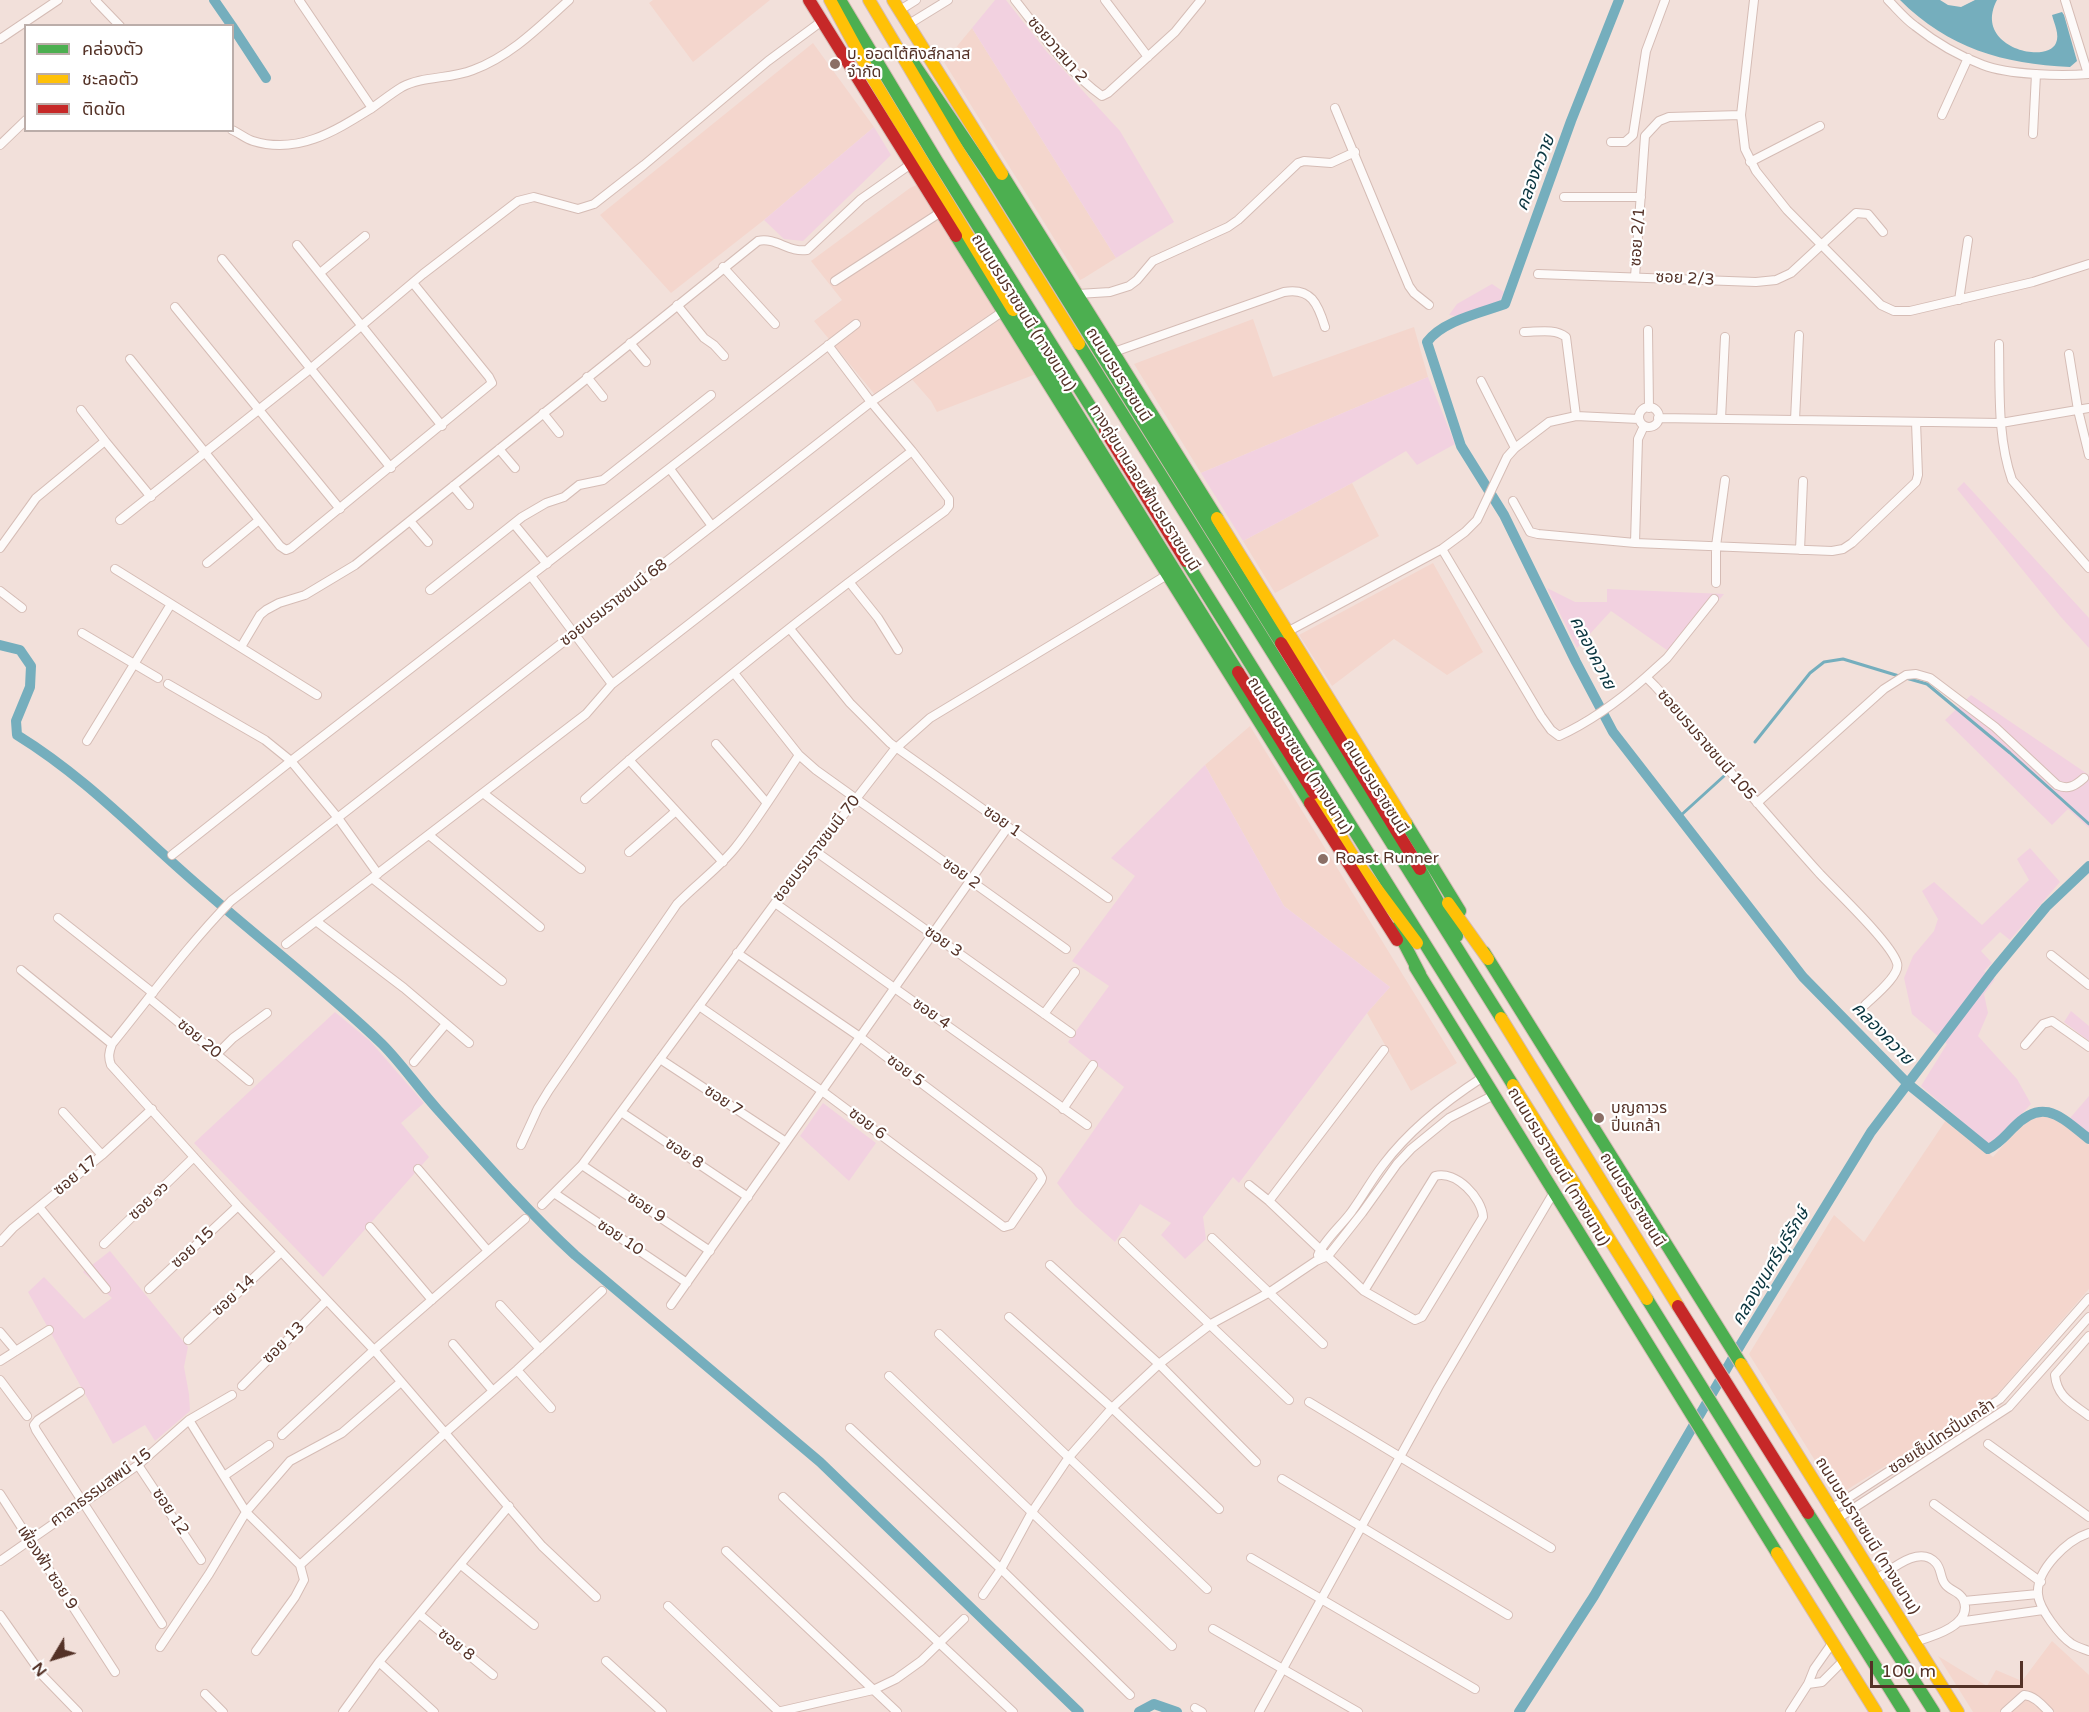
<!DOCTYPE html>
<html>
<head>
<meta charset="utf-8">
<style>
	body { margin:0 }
	#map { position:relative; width:2089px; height:1712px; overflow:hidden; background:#f2e0da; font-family:"Varela Round","Noto Sans Thai",sans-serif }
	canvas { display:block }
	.legend { position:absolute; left:24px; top:24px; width:210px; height:108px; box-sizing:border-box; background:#fff; border:2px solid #bbada9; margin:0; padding:8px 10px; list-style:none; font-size:18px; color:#543227 }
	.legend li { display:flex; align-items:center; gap:12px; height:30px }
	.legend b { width:30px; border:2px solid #bbada9 }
	.north { position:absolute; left:24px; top:1628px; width:60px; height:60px; -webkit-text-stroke:4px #fff; paint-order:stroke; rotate:232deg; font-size:16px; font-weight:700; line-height:24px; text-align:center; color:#543227 }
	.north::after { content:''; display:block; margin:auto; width:21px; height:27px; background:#543227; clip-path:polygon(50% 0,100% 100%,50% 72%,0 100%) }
	.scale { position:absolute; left:1870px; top:1661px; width:153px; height:27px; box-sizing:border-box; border:3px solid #543227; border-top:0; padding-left:8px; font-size:18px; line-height:21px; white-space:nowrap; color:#543227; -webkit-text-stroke:4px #fff; paint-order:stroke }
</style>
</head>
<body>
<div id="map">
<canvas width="2089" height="1712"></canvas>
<ul class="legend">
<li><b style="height:8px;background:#4caf50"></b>คล่องตัว</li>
<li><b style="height:8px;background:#ffc107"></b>ชะลอตัว</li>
<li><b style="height:8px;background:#c62828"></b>ติดขัด</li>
</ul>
<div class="north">N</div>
<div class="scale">100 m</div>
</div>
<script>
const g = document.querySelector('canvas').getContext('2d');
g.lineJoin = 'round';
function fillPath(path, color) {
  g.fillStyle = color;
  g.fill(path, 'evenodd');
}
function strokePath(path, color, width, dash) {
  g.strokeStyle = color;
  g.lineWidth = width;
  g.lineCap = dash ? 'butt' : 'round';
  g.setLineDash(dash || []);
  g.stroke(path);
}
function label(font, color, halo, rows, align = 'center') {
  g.font = font + ' "Varela Round","Noto Sans Thai",sans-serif';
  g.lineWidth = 4.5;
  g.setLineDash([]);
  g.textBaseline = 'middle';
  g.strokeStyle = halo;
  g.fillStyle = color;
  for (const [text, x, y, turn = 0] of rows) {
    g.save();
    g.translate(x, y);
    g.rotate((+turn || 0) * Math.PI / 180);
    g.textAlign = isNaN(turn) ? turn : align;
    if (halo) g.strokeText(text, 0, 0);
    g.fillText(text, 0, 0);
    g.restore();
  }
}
const built = new Path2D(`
	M653,0H770L693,62L649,3Z
	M972,28L1116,258L1084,278L1080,280L944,62Z
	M813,43L874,127L764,220L671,293L600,215Z
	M919,184L1036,374L937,412L931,401L910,377L881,402L814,321L842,300L811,261L910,188Z
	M1253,319L1273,377L1414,327L1428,377L1201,473L1134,364Z
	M1352,483L1379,536L1275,593L1243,541Z
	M1433,563L1483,652L1447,675L1394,639L1332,686L1299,635Z
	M1250,726L1457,1063L1411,1091L1367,1013L1390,987L1284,906L1205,765Z
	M2041,1114L2054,1117L2089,1145V1289L1994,1398L1837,1496L1749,1354L1834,1215L1864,1242L1948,1117L1993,1157L2028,1117Z
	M2052,1641L2089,1675V1712H1973L1938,1656L1987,1686L1996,1670L2022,1681Z`);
const green = new Path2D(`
	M995,0H1006L1047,52L1120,131L1174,222L1116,258L972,28Z
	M874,127L891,155L803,241L784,239L764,220Z
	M1492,284L1504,292L1500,301L1461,317L1449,315L1457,304Z
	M1428,377L1455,444L1417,465L1406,451L1352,483L1243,541L1201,473Z
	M1964,482L2089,618V648L2060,616L1957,489Z
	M1547,588L1575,602H1607V589L1724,594L1674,655L1611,611L1577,648Z
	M1971,695L2089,775V828L2068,809L2052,825L1945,720Z
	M1205,765L1284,906L1390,987L1367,1013L1239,1183L1233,1177L1203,1217L1206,1239L1185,1259L1161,1235L1171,1223L1140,1204L1115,1242L1075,1206L1057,1183L1124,1087L1068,1042L1109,986L1072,961L1135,876L1111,858Z
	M2030,848L2060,882L2010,940L2000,932L1981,951L1992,963L1984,971L1995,979L1984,994L1988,1013L1978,1036L2017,1079L2031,1104L1997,1140L1987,1143L1921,1086L1947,1044L1912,1014L1904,978L1913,956L1934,931L1938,919L1922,891L1934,882L1982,925L2029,880L2017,859Z
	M2071,1011L2089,1026V1041L2064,1022Z
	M335,1012L370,1041L424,1103L401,1123L429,1157L323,1277L194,1143Z
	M2089,1096V1133L2070,1118Z
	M823,1103L876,1143L849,1181L800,1136Z
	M110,1251L188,1347L184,1367L189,1394L190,1411L155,1441L145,1425L113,1444L28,1292L44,1277L84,1319L112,1298L83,1272Z`);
const water = new Path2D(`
	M1900,0H1940L1948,5L1961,7L1975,0H1997C1972,47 2047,65 2056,43C2060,35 2054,23 2052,15L2062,12L2064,15L2077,61L2070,67C2003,64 1948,48 1900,0Z`);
const stream = new Path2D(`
	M1906,678L1927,684L2010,753L2089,824
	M1755,742L1810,673L1824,662L1843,659L1899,676
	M1679,817L1724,776`);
const canal = new Path2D(`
	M214,0L232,26
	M1619,0L1571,121L1505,304C1480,313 1442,321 1427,342L1461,446L1504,515L1576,662L1613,732L1803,977L1908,1084L1988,1149C1999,1144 2005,1136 2013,1128C2043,1096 2061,1117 2089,1139
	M232,26L266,78
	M0,645L20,650L31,666L30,687L16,721L17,735C90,780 142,838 206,892C264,943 326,990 382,1044C402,1064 418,1088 438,1110C482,1159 526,1210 575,1255L820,1462L1079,1712
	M1139,1712L1154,1704L1177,1712
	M1519,1712L1594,1596L1741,1344L1871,1132L1993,971L2046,907L2089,866`);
const street = new Path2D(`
	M95,0L120,26
	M299,0L372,108
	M1015,0C1042,34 1067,71 1102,96L1108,93L1175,32L1201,0
	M1105,0L1148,57
	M1754,0L1741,115L1745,149L1756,171L1787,210L1881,305L1894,311H1910L2033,282L2089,264
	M1888,0C1897,9 1905,19 1915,26C1935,42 1959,56 1983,65C2009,75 2061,76 2089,74
	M2065,0L2088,74
	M900,10L916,0
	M909,24L948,0
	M0,39L58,0
	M1335,108L1409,286L1414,293L1429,305
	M1942,115L1968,58
	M232,130C239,133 246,139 253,141C298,155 335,131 372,108C382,101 392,93 402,87C422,76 451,79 473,70C511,56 540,26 569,0
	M2033,134L2036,74
	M1611,142H1625L1633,135L1646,51L1665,0
	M0,145L26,120
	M1750,162L1820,126
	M1564,197H1641
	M297,245L442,426
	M222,259L391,468
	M723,267L775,324
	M320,273L365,236
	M1538,274L1756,282L1776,280L1791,273L1856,213L1868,214L1883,232
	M1635,277L1645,136L1659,121L1669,117L1741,115
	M835,281L941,212
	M1078,294L1110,292L1129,286L1137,280L1153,261L1228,227L1238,220L1298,163L1304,161L1331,163L1355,152
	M1959,300L1968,240
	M677,305L704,338L714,345L724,356
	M175,307L340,509
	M1648,330L1649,408
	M1524,332C1537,332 1555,328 1566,337L1576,416
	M630,343L646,362
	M1999,344C2000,389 1997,437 2012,480L2089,568
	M1114,352L1284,292C1311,287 1318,304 1325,327
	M2069,354L2078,410L2089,455
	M130,359L280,546L286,550L291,548L492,383L489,377L413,283
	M587,377L603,397
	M1481,381L1515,448
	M1639 417a10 10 0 1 1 20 0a10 10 0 1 1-20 0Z
	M81,410L105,441
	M543,413L559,433
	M1658,418L2001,423L2089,408
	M1721,419L1725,337
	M1795,420L1799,335
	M499,449L515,468
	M670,469L712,526
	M453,486L469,505
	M1513,501L1530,532L1538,534L1635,543L1832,551L1843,549L1852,543L1916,482L1918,475L1916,422
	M120,520L310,369L423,274L518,201L534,197L578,209L594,204L644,165L768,61L822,21
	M410,521L428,542
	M514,524L547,564
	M1635,543L1638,439L1644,426
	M0,548L36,498L105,441L151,497
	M1442,549L1541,716L1551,730L1559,736C1590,722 1621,699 1646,677L1655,686C1711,748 1764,812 1820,874C1837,892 1891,943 1897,963C1901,975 1873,997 1865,1005
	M1800,550L1803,481
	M207,563L259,520
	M115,569L317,695
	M531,576L612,684
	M850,583L878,618L898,650
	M1716,583V546L1725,480
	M430,590L522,517L546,503L564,497L579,485L603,480L711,395
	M0,591L22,608
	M790,629L850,703L890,743L1108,898
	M1287,632L1442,549L1465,532L1477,520L1507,457L1515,448L1549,422L1576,416L1639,419
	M82,633L158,678
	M241,647L260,615L266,610L279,603L305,595L355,565L758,241C776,237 789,253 807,250L861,199L911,164
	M734,673L799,755L816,770L1066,949
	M1646,677L1667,658L1714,599
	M168,684L265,740L291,761L338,818L378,874
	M87,741L171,604
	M716,744L766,802
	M629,760L723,862
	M483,793L581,869
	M585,799C699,697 821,601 945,511L949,506V499L912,451
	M1757,803L1884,689L1906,675L1916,674L1930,678L1995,727L2057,785C2068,790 2075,786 2084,778
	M429,835L540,927
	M815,851L1071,1033
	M629,852L676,811
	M172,855L291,761L856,324
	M372,878L502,981
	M775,903L1087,1125
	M58,918L153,993
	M316,921L404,988L469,1043
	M286,944L586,714L612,684L912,451L871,402L828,345
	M2051,955L2089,985
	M21,970L112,1044
	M149,998L249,1081
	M699,1006L822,1091L1004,1227L1011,1225L1041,1181L1042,1178L1038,1171L860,1037L737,953
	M1044,1014L1075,972
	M2025,1045L2043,1024L2052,1021L2089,1047
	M217,1054L233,1038L267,1013
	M660,1059L786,1142
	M414,1062L445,1025
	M1063,1109L1093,1065
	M63,1112L102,1155
	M621,1112L748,1197
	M521,1145L538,1108L549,1090L677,904C695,885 718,869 735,848C758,819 778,786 799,755
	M582,1165L710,1251
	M418,1169L488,1251
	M1249,1185L1269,1201L1364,1291L1415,1320L1422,1317L1483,1217C1482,1198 1456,1170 1435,1176L1364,1291
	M554,1193L687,1283
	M1269,1201L1384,1050
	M542,1205L582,1165L775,903L894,750L930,718L1167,575
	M39,1207L106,1289
	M370,1227L432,1300
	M1212,1238L1323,1344
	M0,1242L13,1228L102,1155L152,1109
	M1123,1242L1289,1400
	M104,1244L194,1157
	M1318,1255C1324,1240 1343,1224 1352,1211C1363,1196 1372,1179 1383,1165C1410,1129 1446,1101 1483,1077
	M1050,1265L1159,1364L1256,1462
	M149,1289L238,1206
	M500,1305L540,1349
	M671,1305L1008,827
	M1009,1317L1112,1408L1219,1509
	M0,1332L16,1351
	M939,1334L1207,1589
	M2089,1336L2055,1375C2057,1397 2072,1403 2089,1416
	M188,1340L281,1252
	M453,1344L493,1391
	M0,1361L49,1330
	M517,1370L551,1408
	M889,1376L1172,1646
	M0,1380L27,1416
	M242,1386L326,1301
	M80,1392L38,1420L34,1425L36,1430L162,1624
	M1309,1402L1551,1548
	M189,1420L246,1512L290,1461L342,1433L401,1382
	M850,1428L1001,1569L1130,1695
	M282,1435L374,1350L525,1219
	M1988,1444L2089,1517
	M138,1465L201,1560
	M224,1476L269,1445
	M1282,1479L1508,1615
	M0,1494L115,1672
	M783,1497L1013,1712
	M1934,1504L2041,1582
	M1831,1509L2000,1399L2089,1298
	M1837,1519L2009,1407L2089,1317
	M2089,1533C2067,1540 2036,1570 2038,1594C2039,1609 2060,1636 2072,1644C2077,1647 2084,1649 2089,1651
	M726,1551L897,1712
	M1251,1558L1475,1689
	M0,1561L138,1465L189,1420L232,1395
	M461,1565L534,1625
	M1875,1580C1891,1570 1919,1544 1936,1563C1942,1570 1940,1578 1945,1584C1950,1591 1959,1591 1963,1599C1975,1625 1931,1637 1914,1642
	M983,1595L1001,1569L1032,1512L1069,1457L1112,1408L1159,1364L1211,1324L1270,1292L1316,1261L1328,1256L1362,1213L1397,1164L1411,1149L1449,1118L1494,1095
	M596,1597L542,1546L374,1350L238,1206L111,1065C108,1057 109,1052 112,1044C151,996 188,945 231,901L871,402L1002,312
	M1964,1601L2038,1594
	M668,1606L779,1712
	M419,1614L493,1675
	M0,1615L43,1676L78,1712
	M1958,1622L2043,1610
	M1213,1629L1358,1712
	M160,1647L209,1574L246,1512L300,1565L445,1433L517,1370L602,1291
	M256,1651L295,1597L304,1580L300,1565
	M606,1661L662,1712
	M379,1662L434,1712
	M1808,1684L1822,1682L1844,1660
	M205,1694L223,1712
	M1195,1708L1202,1712
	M343,1712L379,1662L509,1506
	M777,1712L873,1690L896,1679L921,1661L964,1619
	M1259,1712L1438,1388L1554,1192
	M1790,1712L1808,1684L1814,1669L1833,1642
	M2005,1712L2024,1695C2035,1696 2042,1705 2049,1712`);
const fast = new Path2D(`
	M840,0L937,161L1105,430
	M912,61L990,176L1281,643
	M1002,174L1217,518
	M956,236L1310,803
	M1013,310L1238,672
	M1079,344L1501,1018
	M1186,561L1513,1085
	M1406,823L1460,911
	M1420,869L1457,936
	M1396,928L1420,974
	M1484,952L1741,1364
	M1415,967L1777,1553
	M1647,1299L1904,1712
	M1808,1513L1934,1712`);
const slow = new Path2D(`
	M830,0L873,79L1013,310
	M869,0L961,155L1079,344
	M893,0L1002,174
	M1217,518L1406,823
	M1314,793L1356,861L1417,943
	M1448,903L1488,959
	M1501,1018L1678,1306
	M1513,1085L1647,1299
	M1741,1364L1958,1712
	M1777,1553L1876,1712`);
const jam = new Path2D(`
	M809,0L956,236
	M1105,430L1186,561
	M1281,643L1420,869
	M1238,672L1314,793
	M1310,803L1397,940
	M1678,1306L1808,1513`);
const markers = [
	[835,64,6,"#8b6f66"],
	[1323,859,6,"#8b6f66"],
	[1599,1118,6,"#8b6f66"]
];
const streetNames = [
	["ซอยวาสนา 2",1057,50,49],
	["ซอย 2/1",1638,237,-86],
	["ซอย 2/3",1685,279,3],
	["ถนนบรมราชชนนี (ทางขนาน)",1023,313,58],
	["ถนนบรมราชชนนี",1118,375,58],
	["ทางคู่ขนานลอยฟ้าบรมราชชนนี",1144,488,58],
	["ซอยบรมราชชนนี 68",614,603,-38],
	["ซอยบรมราชชนนี 105",1706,745,49],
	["ถนนบรมราชชนนี (ทางขนาน)",1299,756,58],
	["ถนนบรมราชชนนี",1375,787,58],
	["ซอย 1",1002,822,35],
	["ซอยบรมราชชนนี 70",817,849,-52],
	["ซอย 2",961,874,35],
	["ซอย 3",943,942,35],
	["ซอย 4",931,1014,35],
	["ซอย 20",199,1039,40],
	["ซอย 5",905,1071,37],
	["ซอย 7",723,1101,34],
	["ซอย 6",867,1124,37],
	["ซอย 8",684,1154,34],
	["ถนนบรมราชชนนี (ทางขนาน)",1558,1167,59],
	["ซอย 17",76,1176,-40],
	["ถนนบรมราชชนนี",1632,1200,58],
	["ซอย ๑๖",149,1201,-44],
	["ซอย 9",646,1208,34],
	["ซอย 10",620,1238,34],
	["ซอย 15",193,1248,-43],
	["ซอย 14",234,1296,-43],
	["ซอย 13",284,1343,-45],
	["ซอยเซ็นโทรปิ่นเกล้า",1942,1437,-33],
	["ศาลาธรรมสพน์ 15",101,1488,-36],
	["ซอย 12",170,1512,56],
	["ถนนบรมราชชนนี (ทางขนาน)",1867,1536,58],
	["เฟื่องฟ้า ซอย 9",47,1568,57],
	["ซอย 8",456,1645,39]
];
const poiNames = [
	["บ. ออตโต้คิงส์กลาส",847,55],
	["จำกัด",847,73],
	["Roast Runner",1335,859],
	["บุญถาวร",1611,1109],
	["ปิ่นเกล้า",1611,1127]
];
const waterNames = [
	["คลองควาย",1536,173,-69],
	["คลองควาย",1592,653,63],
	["คลองควาย",1882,1034,46],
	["คลองขุนศรีบุรีรักษ์",1771,1267,-59]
];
fillPath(built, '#f4d6cd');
fillPath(green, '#f2d1e0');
fillPath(water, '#75aebd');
strokePath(stream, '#75aebd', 3);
strokePath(canal, '#75aebd', 10);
strokePath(street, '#d5bcb5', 10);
strokePath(fast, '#d5bcb5', 14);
strokePath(slow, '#d5bcb5', 14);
strokePath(jam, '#d5bcb5', 14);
strokePath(street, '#fdfaf9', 8);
strokePath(fast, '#4caf50', 12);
strokePath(slow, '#ffc107', 12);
strokePath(jam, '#c62828', 12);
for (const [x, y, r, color] of markers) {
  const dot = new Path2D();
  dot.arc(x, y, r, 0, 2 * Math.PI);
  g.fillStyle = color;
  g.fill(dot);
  strokePath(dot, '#fff', 2);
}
label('16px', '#543227', '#fff', streetNames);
label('16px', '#543227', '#fff', poiNames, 'left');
label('italic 18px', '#0a353f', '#fff', waterNames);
</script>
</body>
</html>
